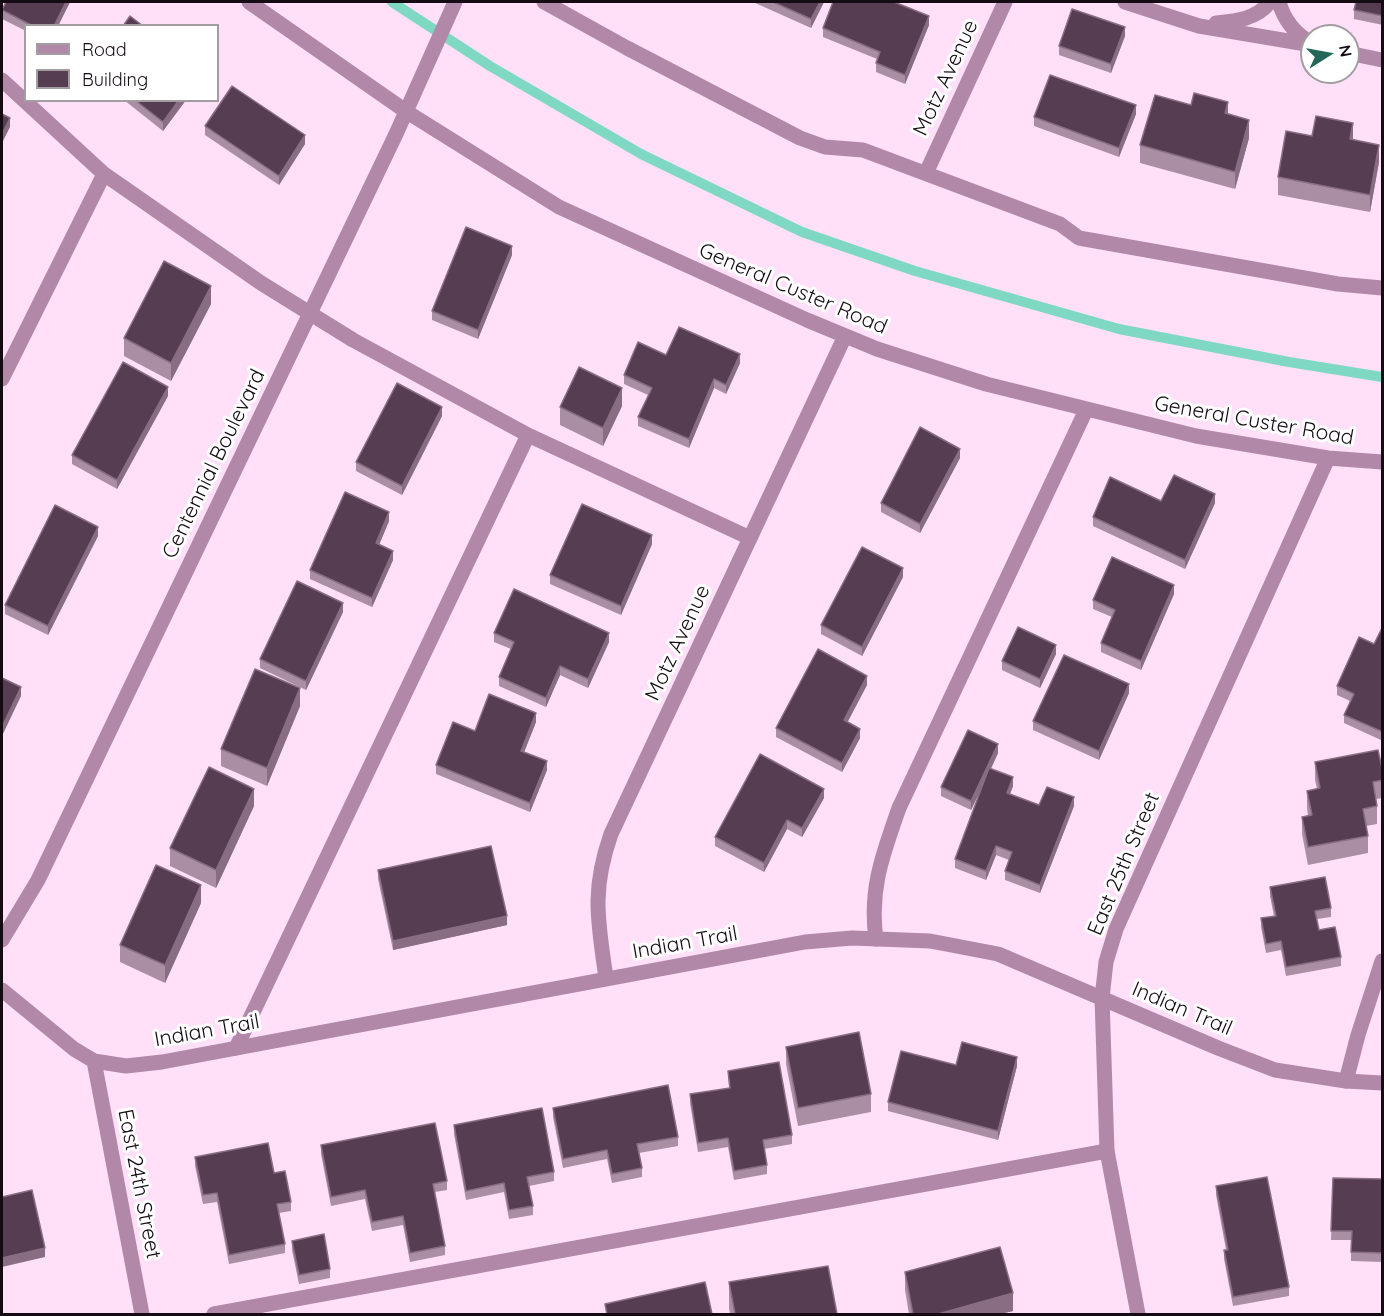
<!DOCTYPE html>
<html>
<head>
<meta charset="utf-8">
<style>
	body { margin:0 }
	#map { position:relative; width:1384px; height:1316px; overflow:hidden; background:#ffe0f8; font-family:Quicksand,sans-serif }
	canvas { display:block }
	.frame { position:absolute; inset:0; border:3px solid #150b13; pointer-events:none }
	.legend { position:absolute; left:24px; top:24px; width:195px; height:78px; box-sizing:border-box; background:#fff; border:2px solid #a19da1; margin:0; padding:8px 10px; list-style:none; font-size:18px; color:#150b13 }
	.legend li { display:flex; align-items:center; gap:12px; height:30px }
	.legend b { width:30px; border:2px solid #a19da1 }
	.north { position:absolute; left:1300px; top:24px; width:60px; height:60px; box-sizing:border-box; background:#fff; border:2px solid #a19da1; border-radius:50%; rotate:79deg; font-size:16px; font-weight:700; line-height:24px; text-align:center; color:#150b13 }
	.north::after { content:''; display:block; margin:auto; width:21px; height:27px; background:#24685a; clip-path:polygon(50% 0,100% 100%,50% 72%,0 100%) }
</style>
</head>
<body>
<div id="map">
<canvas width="1384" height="1316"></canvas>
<div class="frame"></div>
<ul class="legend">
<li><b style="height:8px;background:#b288a9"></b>Road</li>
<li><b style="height:16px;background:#563d51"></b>Building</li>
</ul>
<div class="north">N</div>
</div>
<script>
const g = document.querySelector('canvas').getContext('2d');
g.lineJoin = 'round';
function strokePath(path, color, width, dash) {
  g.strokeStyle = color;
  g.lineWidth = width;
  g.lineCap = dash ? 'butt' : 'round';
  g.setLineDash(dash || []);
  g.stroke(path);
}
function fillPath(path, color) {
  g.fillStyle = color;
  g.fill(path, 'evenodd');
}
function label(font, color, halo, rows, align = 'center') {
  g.font = font + ' Quicksand,sans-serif';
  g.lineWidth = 6;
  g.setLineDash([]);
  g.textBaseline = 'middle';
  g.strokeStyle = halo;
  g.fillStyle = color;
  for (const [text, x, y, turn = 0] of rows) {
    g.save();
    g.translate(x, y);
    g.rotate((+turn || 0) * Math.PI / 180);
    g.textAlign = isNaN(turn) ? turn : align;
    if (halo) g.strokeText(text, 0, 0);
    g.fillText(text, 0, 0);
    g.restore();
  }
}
const stream = new Path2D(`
	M392,2L490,66L641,154L802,232L915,271L1119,329L1289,362L1382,377`);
const service = new Path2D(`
	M1125,2L1199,26L1312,45
	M1279,2C1284,20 1294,33 1311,43
	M1216,23C1236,21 1257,19 1270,2
	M1348,53L1382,60
	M2,80L104,174L261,283L353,340L528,435L750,538
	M2,379L104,174
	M876,939C869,889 883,854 899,808L1086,410
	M236,1048L528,435
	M1346,1081L1358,1035L1382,961
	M214,1314L1107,1151`);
const minor = new Path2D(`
	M249,2L407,112L559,207L807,320L877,349L986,384L1196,436L1328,458L1382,462
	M544,2L627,48L800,138L825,147L863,150L1060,224L1079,238L1338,284L1382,288
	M926,173L1005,2
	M2,940L38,880L396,134L455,2
	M606,978C598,921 591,891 611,834L845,336
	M2,990L74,1049L94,1061L126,1066L162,1062L805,942L852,938L930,941L998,954L1218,1048L1275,1070L1346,1081L1382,1083
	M94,1061L142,1314
	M1138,1314L1107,1151L1102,998L1106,962L1116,929L1328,458`);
const wall = new Path2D(`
	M70,2L58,26H26V31L2,19V10Z
	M753,2H824L811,28Z
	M1383,2V25L1354,19V10Z
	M929,25L905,84L876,72V63L877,59L823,37V28Z
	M1125,36L1111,73L1059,55V46Z
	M124,100H186L163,131Z
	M1191,105L1228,114L1249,138L1235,189L1140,163V145Z
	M1136,114L1119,157L1034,126V117Z
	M205,126L305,144L279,185L205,135Z
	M1353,140L1379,162L1370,212L1278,195V177Z
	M512,255L478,339L432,320V311Z
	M211,304L171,381L124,356V338Z
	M666,355L740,363L726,394L714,388L689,448L638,426V417L648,395L624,384V375Z
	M168,396L117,489L72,464V455Z
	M622,406L603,446L560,425V407Z
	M442,416L402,495L356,471V462Z
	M960,458L920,533L881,512V503Z
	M1161,501L1215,503L1185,569L1093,526V517Z
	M389,521L379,545L393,560L372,607L310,579V570Z
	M98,536L48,635L5,614V605Z
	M652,544L621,615L550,584V575Z
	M903,577L862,656L821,634V625Z
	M1174,594L1141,670L1101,652V643L1112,617L1093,609V600Z
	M343,612L306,690L260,668V659Z
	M1383,626V741L1344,723V715L1350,701L1337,695V686L1374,644Z
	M494,633L609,642L588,688L560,675L546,707L499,686V677L511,649L494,642Z
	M1056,654L1040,688L1002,670V661Z
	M867,685L847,722L860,738L842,772L776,737V728Z
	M1129,693L1099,760L1033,730V721Z
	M300,706L267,786L221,766V749Z
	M536,722L524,752L547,770L530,812L436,774V765L475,731Z
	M998,753L991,769L1013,786L1010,794L1039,805L1074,806L1040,893L1005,880V871L1009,860L996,855L986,880L955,868V859L979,794L971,810L941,796V787Z
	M1315,762L1383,773V798L1376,799L1377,806V824L1366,826L1368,836V853L1308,865L1302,834V817L1308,816L1307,808V791L1317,789L1315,780Z
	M824,798L802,837L787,829L764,872L715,846V837Z
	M254,806L216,888L170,866V848Z
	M378,870L507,925L393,950L378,879Z
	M1270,887L1331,908V917L1317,919L1319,930L1341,957V966L1286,976L1281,950L1266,953L1261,927V918L1274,916L1270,896Z
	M201,903L165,983L120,962V945Z
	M786,1047L871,1094V1112L798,1126L786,1064Z
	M1017,1066L998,1140L888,1111V1102Z
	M728,1071L792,1135V1144L764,1149L767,1165V1174L734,1180L728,1147L698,1152L690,1103V1094L729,1088Z
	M553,1108L678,1137V1146L639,1153L642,1168V1177L612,1183L607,1159L563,1168L553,1117Z
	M454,1125L554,1172V1181L529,1186L533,1206V1215L509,1219L504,1192L466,1200L454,1134Z
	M321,1145L447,1181V1190L435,1192L445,1246V1255L410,1262L403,1225L372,1231L365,1199L331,1206L321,1154Z
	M195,1157L274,1173L291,1202V1211L279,1213L285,1244V1253L229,1264L217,1202L203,1204L195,1166Z
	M1333,1178L1383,1179V1262L1351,1261V1240H1331Z
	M1216,1186L1289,1287V1296L1233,1306L1224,1259V1250H1226L1216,1195Z
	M292,1241L330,1269V1278L299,1284L292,1250Z
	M905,1272L1013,1311L1000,1314H909L905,1290Z
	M729,1282L837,1314H730L729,1308Z`);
const shadedWall = new Path2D(`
	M66,2H70L58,26H54Z
	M820,2H824L811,28V19Z
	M929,16V25L905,84V75Z
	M1125,27V36L1111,73V64Z
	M179,100H186L163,131V122Z
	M1228,102V120L1225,113Z
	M1136,105V114L1119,157V148Z
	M10,118V127L2,143V134Z
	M1249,120V138L1235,189V172Z
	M1353,123V141L1350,139Z
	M305,135V144L279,185V176Z
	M1379,145V162L1370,212V195Z
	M512,246V255L478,339V330Z
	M211,286V304L171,381V363Z
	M740,354V363L726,394V385Z
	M714,379V388L689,448V439Z
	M168,387V396L117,489V480Z
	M622,388V406L603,446V428Z
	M442,407V416L402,495V486Z
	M960,449V458L920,533V524Z
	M1215,494V503L1185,569V560Z
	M389,512V521L376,552V543Z
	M98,527V536L48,635V626Z
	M652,535V544L621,615V606Z
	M393,551V560L372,607V598Z
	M903,568V577L862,656V647Z
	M1174,585V594L1141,670V661Z
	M343,603V612L306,690V681Z
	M609,633V642L588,688V679Z
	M1056,645V654L1040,688V679Z
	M560,666V675L546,707V698Z
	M867,676V685L844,729V720Z
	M1129,684V693L1099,760V751Z
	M21,687V696L2,736V727Z
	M300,688V706L267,786V768Z
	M536,713V722L521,760V751Z
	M860,729V738L842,772V763Z
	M998,744V753L971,810V801Z
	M547,761V770L530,812V803Z
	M1013,777V786L1007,802V793Z
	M254,789V806L216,888V870Z
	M824,789V798L802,837V828Z
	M1074,797V806L1040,893V885Z
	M787,820V829L764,872V863Z
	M996,846V855L986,880V871Z
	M201,885V903L165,983V965Z
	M507,916V925L393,950V941Z
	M1017,1057V1066L998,1140V1131Z
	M45,1248V1257L2,1267V1258Z
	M1013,1293V1311L1000,1314H938Z`);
const building = new Path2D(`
	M6,2H66L54,26H33L2,10Z
	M773,2H820L811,19Z
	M833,2H894L929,16L905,75L876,63L880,52L823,28Z
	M1356,2H1383V16L1354,10Z
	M1072,9L1125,27L1111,64L1059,46Z
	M130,16L143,26H123Z
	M1050,75L1136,105L1119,148L1034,117Z
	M232,86L305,135L279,176L205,126Z
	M1194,93L1228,102L1225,113L1249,120L1235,172L1140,145L1155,95L1191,105Z
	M135,100H179L163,122Z
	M2,114L10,118L2,134Z
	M1316,116L1353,123L1350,139L1379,145L1370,195L1278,177L1286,131L1312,136Z
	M466,227L512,246L478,330L432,311Z
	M164,261L211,286L171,363L124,338Z
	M679,327L740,354L726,385L714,379L689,439L638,417L652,388L624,375L638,342L666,355Z
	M123,362L168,387L117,480L72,455Z
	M579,367L622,388L603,428L560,407Z
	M397,383L442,407L402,486L356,462Z
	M920,427L960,449L920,524L881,503Z
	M1174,475L1215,494L1185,560L1093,517L1110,477L1161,501Z
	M345,492L389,512L376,543L393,551L372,598L310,570Z
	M582,504L652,535L621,606L550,575Z
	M55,505L98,527L48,626L5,605Z
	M862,547L903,568L862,647L821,625Z
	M1112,557L1174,585L1141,661L1101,643L1115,610L1093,600Z
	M297,581L343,603L306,681L260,659Z
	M514,589L609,633L588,679L560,666L546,698L499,677L514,642L494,633Z
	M1383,626V732L1344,715L1354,694L1337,686L1359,637L1374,644Z
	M1018,627L1056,645L1040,679L1002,661Z
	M818,649L867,676L844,720L860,729L842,763L776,728Z
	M1064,655L1129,684L1099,751L1033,721Z
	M255,669L300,688L267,768L221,749Z
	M2,678L21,687L2,727Z
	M489,694L536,713L521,751L547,761L530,803L436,765L453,722L475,731Z
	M968,730L998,744L971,801L941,787Z
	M1378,750L1383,773V780L1373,782L1377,806L1363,809L1368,836L1308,847L1302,817L1312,815L1307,791L1320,788L1315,762Z
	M760,754L824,789L802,828L787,820L764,863L715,837Z
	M209,767L254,789L216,870L170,848Z
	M989,768L1013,777L1007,793L1039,805L1047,787L1074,797L1040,885L1005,871L1012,852L996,846L986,871L955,859Z
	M491,846L507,916L393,941L378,870Z
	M156,865L201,885L165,965L120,945Z
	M1325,877L1331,908L1315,911L1319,930L1335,927L1341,957L1286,967L1281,941L1266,944L1261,918L1276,916L1270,887Z
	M859,1032L871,1094L798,1108L786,1047Z
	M962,1042L1017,1057L998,1131L888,1102L901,1051L956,1065Z
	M779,1062L792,1135L763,1140L767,1165L734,1171L728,1138L698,1143L690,1094L730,1088L728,1071Z
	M668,1085L678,1137L637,1144L642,1168L612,1174L607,1150L563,1159L553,1108Z
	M542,1108L554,1172L527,1177L533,1206L509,1210L504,1183L466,1191L454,1125Z
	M435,1123L447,1181L433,1184L445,1246L410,1253L403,1216L372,1222L365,1190L331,1197L321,1145Z
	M268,1143L274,1173L285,1171L291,1202L277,1204L285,1244L229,1255L217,1193L203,1195L195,1157Z
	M1267,1177L1289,1287L1233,1297L1224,1250H1228L1216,1186Z
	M1333,1178L1383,1179V1253L1351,1252L1352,1231H1331Z
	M32,1190L45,1248L2,1258V1197Z
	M324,1234L330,1269L299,1275L292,1241Z
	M1000,1247L1013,1293L938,1314H913L905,1272Z
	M828,1266L837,1314H735L729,1282Z
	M705,1282L712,1314H607L605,1304Z`);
const streetNames = [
	["Motz Avenue",946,78,-65],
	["General Custer Road",793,289,23],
	["General Custer Road",1254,421,10],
	["Centennial Boulevard",214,464,-64],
	["Motz Avenue",678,643,-65],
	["East 25th Street",1124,864,-67],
	["Indian Trail",685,943,-10],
	["Indian Trail",1182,1009,23],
	["Indian Trail",207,1031,-10],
	["East 24th Street",139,1184,79]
];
strokePath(stream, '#7ed8c2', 10);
strokePath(service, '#b288a9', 15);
strokePath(minor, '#b288a9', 15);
fillPath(wall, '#aa8ea4');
fillPath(shadedWall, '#896e83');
fillPath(building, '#563d51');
strokePath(building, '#896e83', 1.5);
label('21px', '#150b13', '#fff', streetNames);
</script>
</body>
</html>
